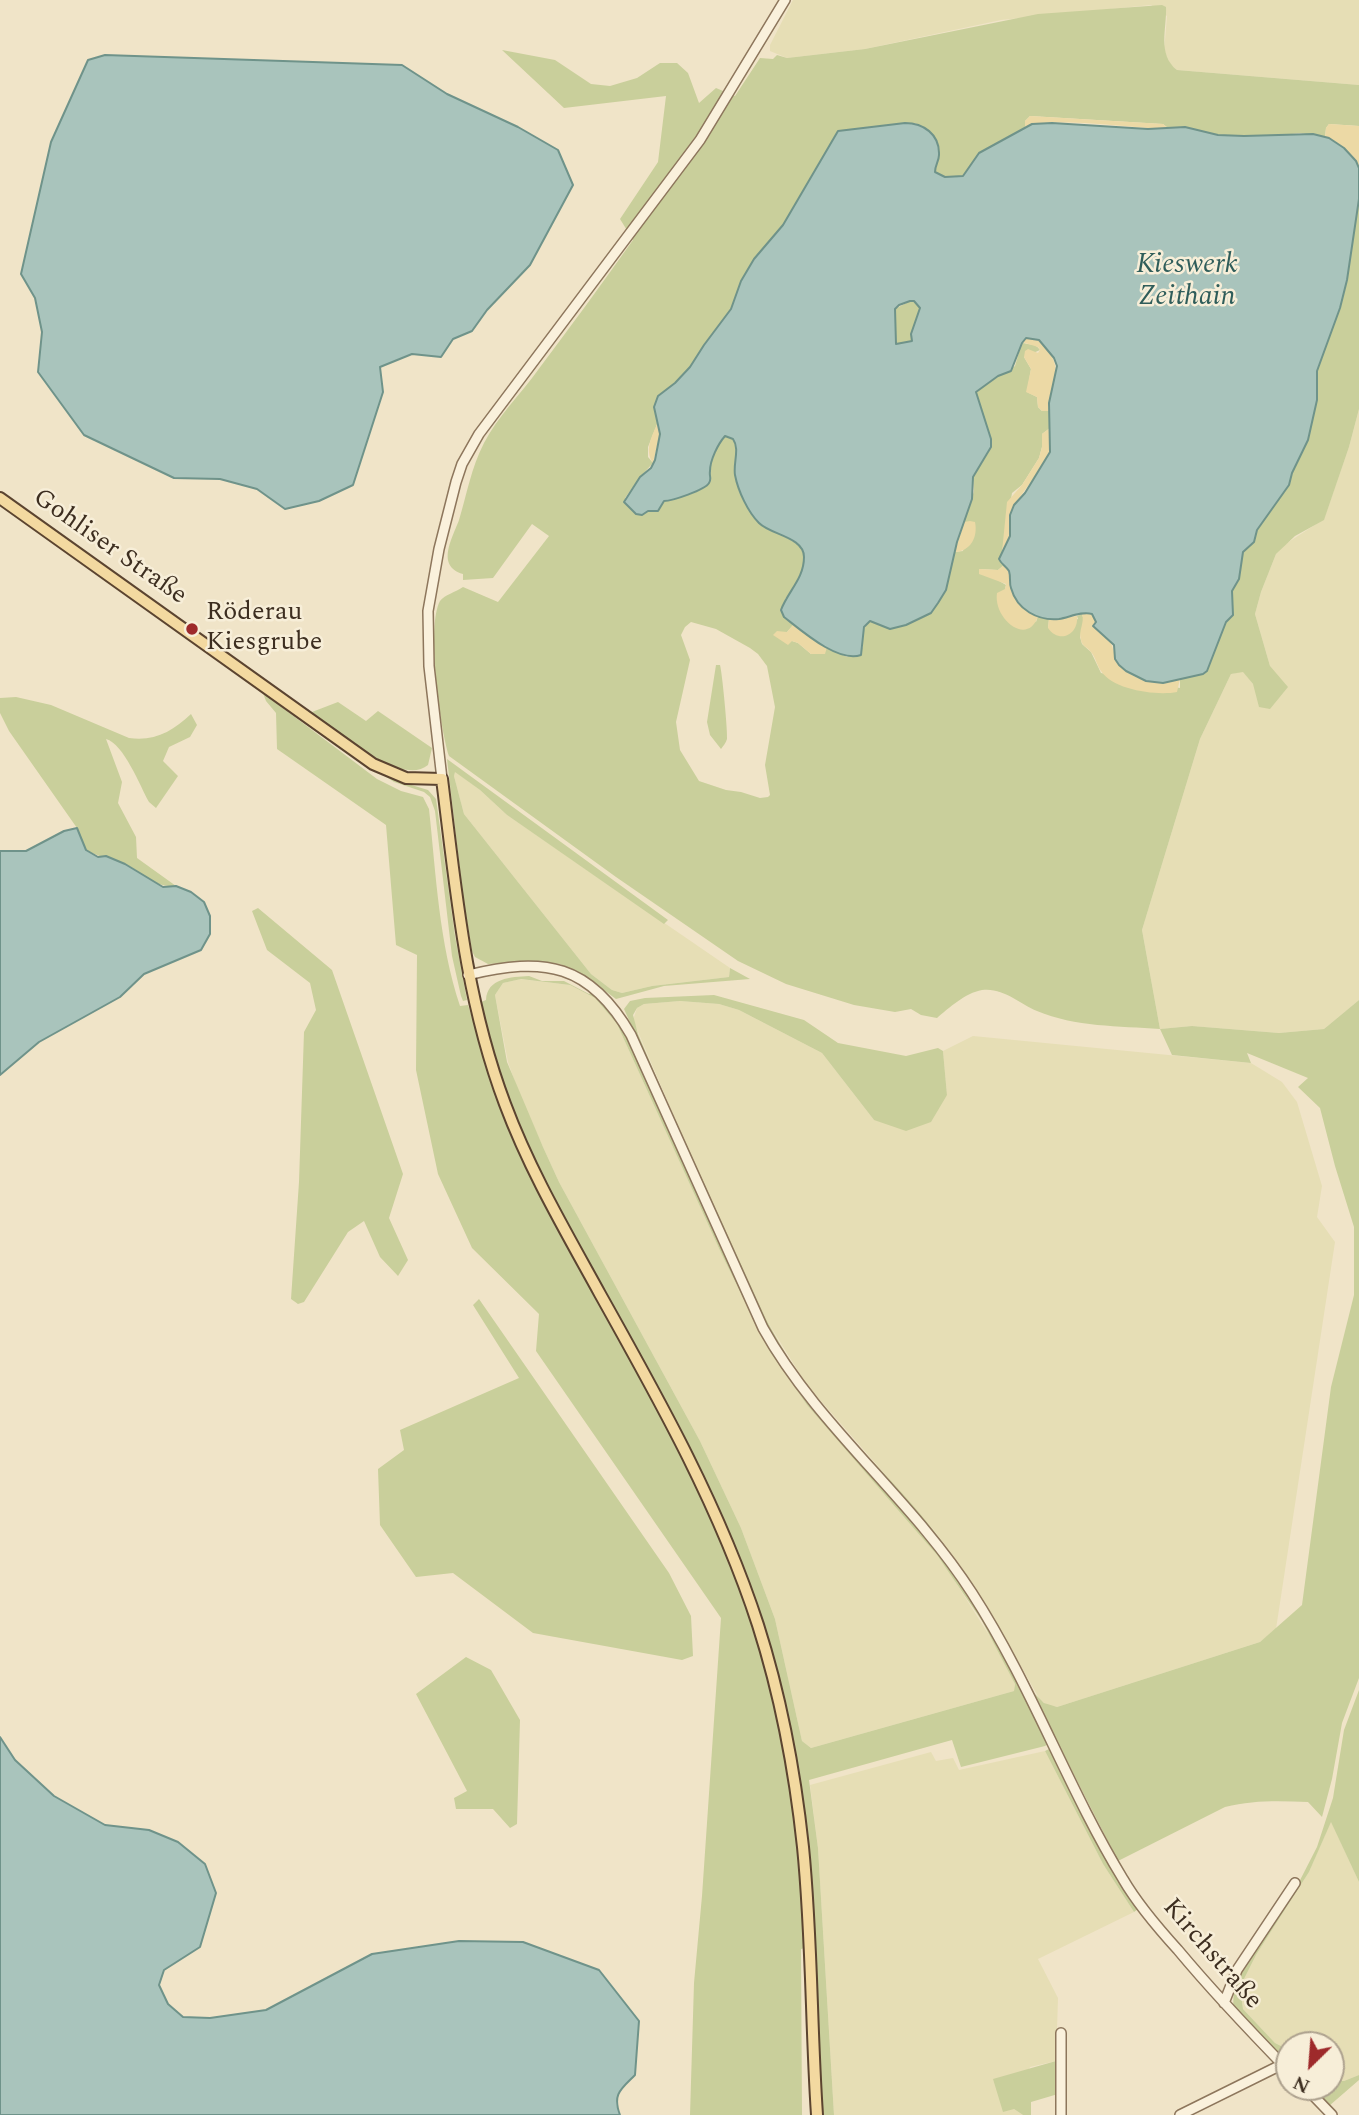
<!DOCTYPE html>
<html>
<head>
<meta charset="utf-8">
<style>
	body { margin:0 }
	#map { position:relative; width:1359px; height:2115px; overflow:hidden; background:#f0e4c8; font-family:Spectral,serif }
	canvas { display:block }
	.north { position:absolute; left:1275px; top:2031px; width:70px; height:70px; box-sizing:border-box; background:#f7eed8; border:2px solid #ada18e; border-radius:50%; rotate:205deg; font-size:19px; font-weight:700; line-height:28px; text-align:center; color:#3d2e20 }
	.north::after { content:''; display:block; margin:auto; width:24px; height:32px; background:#9e2a2b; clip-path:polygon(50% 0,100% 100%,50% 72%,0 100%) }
</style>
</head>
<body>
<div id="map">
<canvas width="1359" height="2115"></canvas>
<div class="north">N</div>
</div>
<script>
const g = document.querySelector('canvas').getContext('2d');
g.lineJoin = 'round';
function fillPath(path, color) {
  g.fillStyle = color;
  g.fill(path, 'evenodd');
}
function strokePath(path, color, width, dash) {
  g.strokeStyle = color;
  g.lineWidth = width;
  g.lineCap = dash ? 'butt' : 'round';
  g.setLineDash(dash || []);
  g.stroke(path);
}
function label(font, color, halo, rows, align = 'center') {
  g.font = font + ' Spectral,serif';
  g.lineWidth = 5;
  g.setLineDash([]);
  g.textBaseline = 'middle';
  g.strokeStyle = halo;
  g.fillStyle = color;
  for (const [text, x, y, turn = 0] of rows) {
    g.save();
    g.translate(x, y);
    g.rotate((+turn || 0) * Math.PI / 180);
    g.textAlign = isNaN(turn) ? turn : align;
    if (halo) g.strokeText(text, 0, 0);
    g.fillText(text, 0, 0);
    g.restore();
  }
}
const farmland = new Path2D(`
	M793,0H1359V85L1177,70L1171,65L1164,52L1167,16L1151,5L1001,20L865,49L787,58L770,51V45Z
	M1359,409V1000L1324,1029L1279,1033L1192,1026L1160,1029L1142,930L1200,739L1231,674L1243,671L1253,684L1270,666L1255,614L1261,592L1276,554L1284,545L1324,519L1349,447Z
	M455,771L480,790L507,815L730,968L729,977L652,986L622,993L612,990L591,974L464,814L454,776Z
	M520,979L570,985L595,998L617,1024L722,1255L770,1352L807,1405L923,1537L946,1567L999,1651L1015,1684L1014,1691L811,1748L802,1741L775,1619L741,1528L700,1441L559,1182L521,1099L508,1062L495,995L503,983Z
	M680,1001L719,1004L739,1010L822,1053L874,1120L947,1095L943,1051L973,1036L1251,1063L1282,1082L1297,1102L1322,1186L1317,1217L1335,1242L1276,1629L1260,1642L1057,1707L1049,1706L1040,1700L992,1615L957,1561L933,1529L806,1384L766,1319L684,1140L633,1020L637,1008L644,1004Z
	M1045,1751L1103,1864L1134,1912L1038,1959L1058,1998L1056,2061L1030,2067L1014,2109L1023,2115H834L818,1848L810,1785L931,1752L936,1761L953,1758L959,1770Z
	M1331,1821L1359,1882V2075L1344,2081H1331V2045H1289V2050L1275,2043L1243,2009L1240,1987L1256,1955L1309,1872Z`);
const green = new Path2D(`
	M1162,5L1166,7C1167,29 1157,54 1177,70L1359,85V126L1329,124L1326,128L1325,137L1300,133L1275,136L1218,135L1185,127L1169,129L1163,124L1030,116L1025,121V128L979,153L963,176L945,177L935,172L938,160L930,131L915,123H905L838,131L783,225L754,259L741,281L731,309L704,345L690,367L675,383L658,396L654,407L658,422L648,447V457L653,463L640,477L625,498C628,508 632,513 642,515L648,511H658L664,501L687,495L710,478C709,464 716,447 725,436L733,439C739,448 734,460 735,471C736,488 747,507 757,520C768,534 802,538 804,555C807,571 795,588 785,599L784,617L794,624L787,632L792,641L798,643L811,654H824L827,647L847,657L863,647C862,636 862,629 870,621L946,590L955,552L963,551L967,522H964L974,491L973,477L987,455L991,447V439L976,391L1015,366L1022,342C1028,346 1035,342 1040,350L1024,357L1031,369L1027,392L1037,397L1038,407L1042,411H1050V428L1042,434V447L1039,458L1022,485L1012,493L1002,552L999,559L1004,565L998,570L979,569L1006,585L1005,589L1036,622L1038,616L1049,619L1048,628L1078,619L1077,616L1082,614L1084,621L1080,637L1082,644L1091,652L1101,673L1180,688V679L1202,674L1207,671L1226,621L1233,615L1232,591L1239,579L1243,552L1254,542L1257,530L1289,485L1292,473L1308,440L1317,386V371L1340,308L1347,280L1359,199V409L1349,447L1324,520L1295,536L1276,554L1261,592L1255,614L1270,666L1288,687L1270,709L1259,707L1253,684L1243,672L1231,674L1200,739L1142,930L1160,1029L1192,1026L1279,1033L1324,1029L1359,1000V1678L1342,1723L1332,1779L1322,1817L1308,1802C1279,1801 1253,1800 1225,1807L1118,1861L1024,1677L990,1616L804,1386L764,1319L624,1009L630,1001L645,998L714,995L804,1020L838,1043L906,1056L938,1048L943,1051L947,1095L931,1122L906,1131L874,1120L822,1053L739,1010L719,1004L680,1001L644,1004L637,1008L633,1015L638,1034L668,1104L766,1319C778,1341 790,1362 805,1382C843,1435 894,1479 934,1531C974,1582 1005,1637 1035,1694L1044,1703L1057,1707L1260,1642L1302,1605L1331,1387L1354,1295V1227L1335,1166L1320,1108L1298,1087L1308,1078L1247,1053L1251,1063L1172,1055L1160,1029C1119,1026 1075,1027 1037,1011C1020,1004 1003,987 982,990C965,993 949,1008 937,1018L921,1015L911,1009L895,1012L854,1005L786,984L738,961L616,877L449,756C440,728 426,626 440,601C444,595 456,592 463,587L498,602L549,536L532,524L493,578L463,580V574C435,566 453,537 459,520C467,494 471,468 484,443C498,416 520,395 538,370C570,327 602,284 633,240L620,219L658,162L666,96L564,108L502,50L555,60L591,84L610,86L637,78L660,63H677L688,73L699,103L716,88L735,96L760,58L773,59L777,55L787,58L865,49L1038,14ZM691,622L716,629L750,648L758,654L767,666L775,707L765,765L770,795L768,797L760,798L741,792L726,790L699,781L680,750L676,722L690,660L681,635L685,627Z
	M910,301H914L920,308L911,334L912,341L895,344V309Z
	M716,665H720C722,671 728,733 727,739C726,743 723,746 721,749L710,735L707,722Z
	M263,693L377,779L401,791L423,797L429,809C436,874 439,943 460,1006L468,1005L501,1107L704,1498L738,1582L764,1661L787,1760L796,1821L805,1948L801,1949L802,2115H690L694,1983L702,1896L721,1618L536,1351L539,1314L472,1248L438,1174L416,1070L417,955L396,945L386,825L277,749L276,713L266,701Z
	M16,697L51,705L129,738C154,742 173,731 191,714L197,725L190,737L169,747L163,761L178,776L156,808L149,802C140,786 124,744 106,739L122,782L118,803L136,837L137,858L176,886C153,888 143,871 124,864C111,858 98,857 86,850L77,828L9,731L0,713V698Z
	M338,702L366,721L378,711L432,748L428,765C401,788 335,729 312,712Z
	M352,754L395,780L428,790L436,799L455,936L467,1000L463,1001L461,996L452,956L435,811L430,797L424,792L394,782Z
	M447,759L668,920L664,924L507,815L480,790L455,772L454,776L464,814L591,974L612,990L622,993L652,986L729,977L730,968L750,979L664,986L616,999L582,974L560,964L536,961L488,964L475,957L472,951L463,897Z
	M258,908L332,970L403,1174L389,1218L408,1260L398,1276L380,1257L364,1221L348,1232L304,1302L298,1304L291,1299L299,1182L304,1032L316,1010L310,983L267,950L252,911Z
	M529,976L542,981H564L589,994L592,992L619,1023C660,1103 693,1188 731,1270C748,1305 763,1341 785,1373C825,1433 882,1482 927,1538C977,1601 1012,1672 1048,1744L1045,1746L961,1767L952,1740L809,1780L818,1848L834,2115H822L815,1947L801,1796L728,1532L689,1448L550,1192L511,1106L496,1063L481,1002L486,1000C487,978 511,977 529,976ZM521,979L570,985L595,998L617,1024L722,1255L770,1352L807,1405L937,1555L982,1621L1015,1684L1014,1691L811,1748L802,1741L775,1619L741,1528L700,1441L559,1182L543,1147L507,1062L495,995L503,983Z
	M479,1299L669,1573L691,1616L693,1656L682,1660L533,1633L453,1573L416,1577L380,1525L378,1469L404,1450L400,1430L519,1378L473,1305Z
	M466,1657L491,1670L520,1720L517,1824L510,1828L493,1809H456L454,1798L467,1791L416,1694Z
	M1359,1690V1882L1331,1822L1309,1872L1256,1955L1240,1987L1243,2009L1275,2043L1289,2050V2066L1233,2008L1234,1986L1241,1969L1296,1888L1317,1847L1333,1798L1344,1730Z
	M1051,1748L1108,1862L1138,1909L1134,1912L1103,1864L1045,1751Z
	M1056,2061L1058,2094L1031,2102V2115H1023L1014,2109L1003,2112L993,2079Z
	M1359,2075V2080L1329,2106L1310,2087H1331V2081H1344Z`);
const sand = new Path2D(`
	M1030,116L1163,124L1169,129C1136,129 1049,115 1025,128V121Z
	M1329,124L1359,126V166L1344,148L1325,137L1326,128Z
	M1033,337C1039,340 1042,343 1046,348C1066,372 1048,385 1050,411H1042L1038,407L1037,397L1026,392L1031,369L1024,357L1025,351L1028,349L1038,353L1040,350L1038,347L1022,342L1026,338Z
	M658,422L660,434L653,463C644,450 652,436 658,422Z
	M1050,428L1049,457L1014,505L1009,526L1010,536L1002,552L1007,502L1022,485L1039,458L1042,447V434Z
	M970,521L975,522C978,537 971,551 955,552L964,522Z
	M1004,565C1011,572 1008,578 1011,587C1014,601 1025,611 1038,616C1028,647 993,619 997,593L1005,589L1006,584L979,574V569L998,570Z
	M1089,612L1096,619L1095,628C1115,639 1110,647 1119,664C1125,675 1146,682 1159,683C1166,683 1173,679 1180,679L1177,692C1157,696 1113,690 1101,671C1097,666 1096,658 1091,652C1087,647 1082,646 1081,640C1078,630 1085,623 1082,614Z
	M1077,616C1079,635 1059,644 1048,628L1049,619Z
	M794,624L827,647L825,654H811L798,643L792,641L788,645L773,635L777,631L787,632Z`);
const water = new Path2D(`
	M105,55L402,65L447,94L518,127L558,150L573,185L530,265L487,310L472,331L453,339L441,357L412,354L380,367L383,392L353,485L319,501L285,509L257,489L220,479L174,478L84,435L38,372L42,332L35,298L21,274L51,142L88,60Z
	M905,123C923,123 940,134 939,155C939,161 935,165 935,172L945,177L963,176L979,153L1032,124L1052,123L1148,129L1185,127L1218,135L1244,136L1313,134L1329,138L1344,148L1356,161L1359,168V199L1347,280L1340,308L1317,371V400L1308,440L1292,473L1289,485L1257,530L1254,542L1243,552L1239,579L1232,591L1233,615L1226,622L1207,671L1203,674L1163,683L1146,681L1126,671L1119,665L1115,659L1114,645L1093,626L1096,622L1092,614C1082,611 1070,617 1059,619C1038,621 1017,610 1011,588C1009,583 1011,577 1009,571C1006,566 1001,564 999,559L1010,536V515L1014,505L1025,493L1050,452L1049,403L1057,366L1054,358L1039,340L1026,338L1022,343L1011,371L998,376L976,392L991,439V447L973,477L972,499L957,542L946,590L938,603L931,613L906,625L890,629L870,621L864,627L861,655C838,663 802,631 784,617L781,610C788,591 804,579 804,557C804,537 771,535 759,523C748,512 738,491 735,475C733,463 740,449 733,439L725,436C718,444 710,460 710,471C709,477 712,478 709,483C705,490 672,501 664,501L658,511H648L642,515L636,514L624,502L640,477L651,468L655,460L660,434L654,407L658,396L675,383L690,367L704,345L731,309L741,281L754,259L783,225L838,131ZM910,301H914L920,308L911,334L912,341L896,344L895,309L899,305Z
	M77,828L86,850L98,857L106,856L125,864L163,887L176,886L191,892L204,902L210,916V934L201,950L144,974L120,997L39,1042L0,1075V851H26L64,831Z
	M0,1737L15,1760L54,1796L105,1825L149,1830L178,1842L205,1864L216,1893L200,1947L164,1970L159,1985L168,2004L183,2017L210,2018L266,2010L372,1954L459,1941L523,1942L599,1970L639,2021L635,2075C621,2089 612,2094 620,2115H0Z`);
const minor = new Path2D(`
	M442,779L429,666L428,611L439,549L456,482L462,464L479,434L700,140L785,0
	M468,975C545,956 590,964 631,1035L763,1328C818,1427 911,1498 972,1593C1031,1684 1067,1787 1123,1879C1138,1905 1158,1928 1178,1950C1213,1992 1251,2032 1289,2071
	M1224,2003L1237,1970L1295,1883
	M1061,2033V2115
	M1305,2087L1332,2115
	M1180,2115L1283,2064`);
const major = new Path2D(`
	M0,498L373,764L406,778L442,779C456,890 465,998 505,1104C530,1171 566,1232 600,1294C660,1401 720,1508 758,1625C781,1697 795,1772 803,1847C812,1936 811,2026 817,2115`);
const markers = [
	[192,629,7,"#9e2a2b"]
];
const streetNames = [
	["Gohliser Straße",109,548,35],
	["Kirchstraße",1211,1955,49]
];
const poiNames = [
	["Röderau",206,614],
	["Kiesgrube",206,644]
];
const waterNames = [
	["Kieswerk",1187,267],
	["Zeithain",1187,299]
];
fillPath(farmland, '#e6deb5');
fillPath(green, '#c9cf9b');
fillPath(sand, '#ecd9a5');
fillPath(water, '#a9c4bc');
strokePath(water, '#6f938a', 2);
strokePath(minor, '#8d765c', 12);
strokePath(major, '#5b4430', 14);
strokePath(minor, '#faf1dc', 9);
strokePath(major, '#f3d9a0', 10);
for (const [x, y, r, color] of markers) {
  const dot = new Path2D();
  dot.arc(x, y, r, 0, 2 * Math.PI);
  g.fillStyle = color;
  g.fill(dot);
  strokePath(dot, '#f7eed8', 2.5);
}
label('26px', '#3d2e20', '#f7eed8', streetNames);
label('26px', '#3d2e20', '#f7eed8', poiNames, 'left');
label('italic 28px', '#2f5d5a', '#f7eed8', waterNames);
</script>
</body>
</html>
